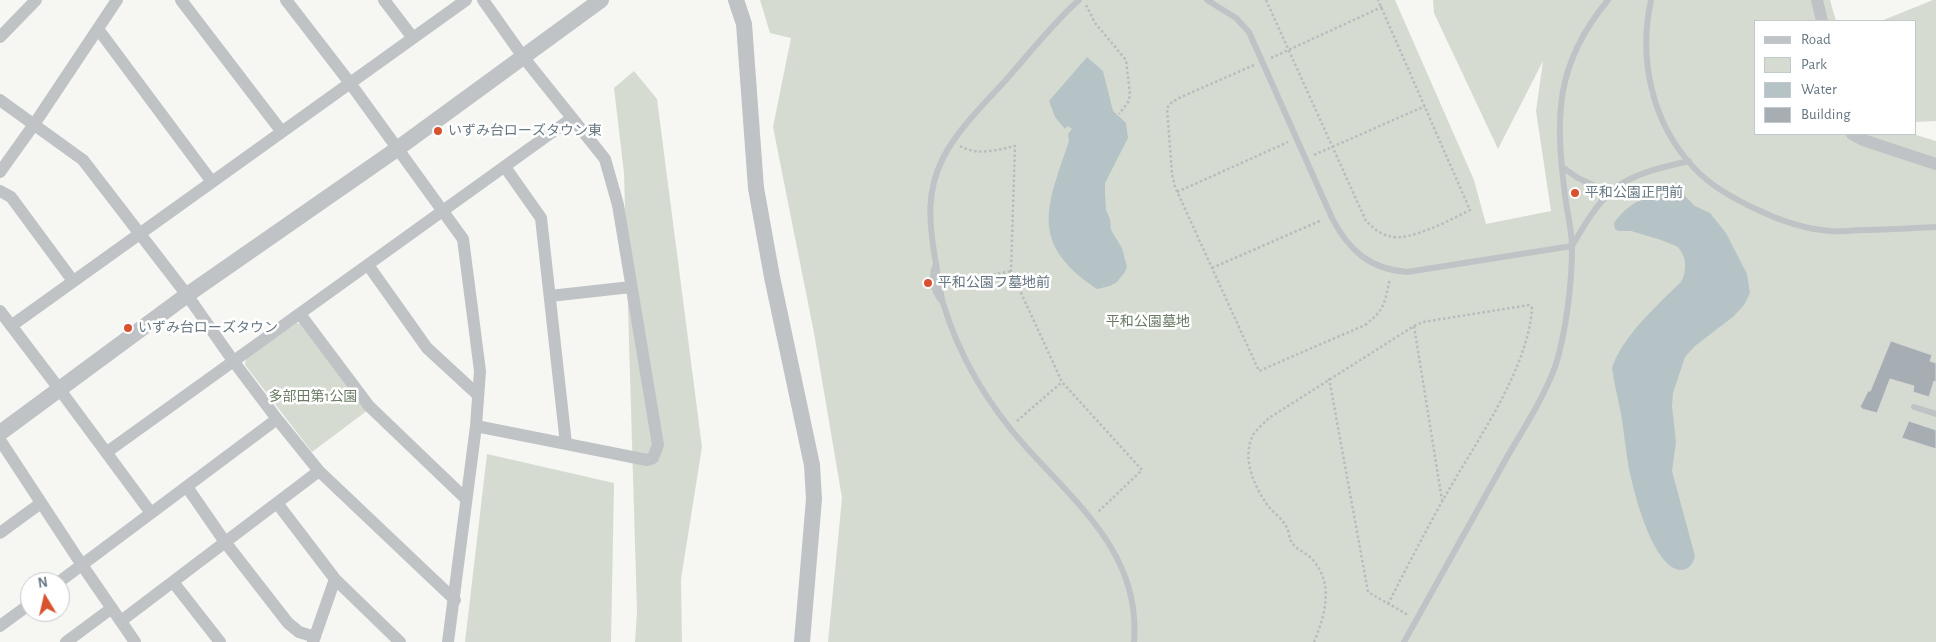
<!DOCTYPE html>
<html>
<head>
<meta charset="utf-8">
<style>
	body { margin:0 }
	#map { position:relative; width:1936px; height:642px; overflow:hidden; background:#f6f6f3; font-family:"Alegreya Sans",sans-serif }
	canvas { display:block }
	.legend { position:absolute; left:1754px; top:20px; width:162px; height:115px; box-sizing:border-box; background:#fff; border:1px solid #c2c9cd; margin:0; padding:6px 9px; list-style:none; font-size:15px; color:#677782 }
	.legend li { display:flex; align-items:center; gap:10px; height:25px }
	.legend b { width:25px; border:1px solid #c2c9cd }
	.north { position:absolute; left:20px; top:572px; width:50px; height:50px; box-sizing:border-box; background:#fff; border:1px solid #c2c9cd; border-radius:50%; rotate:351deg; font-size:14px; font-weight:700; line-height:20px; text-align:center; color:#677782 }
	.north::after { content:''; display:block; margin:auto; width:18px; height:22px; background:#d85230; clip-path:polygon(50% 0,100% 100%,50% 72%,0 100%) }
</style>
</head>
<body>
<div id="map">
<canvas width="1936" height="642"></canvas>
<ul class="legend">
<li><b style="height:6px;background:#bfc3c6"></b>Road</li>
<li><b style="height:14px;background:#d6dbd2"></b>Park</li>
<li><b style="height:14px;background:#b6c3c6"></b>Water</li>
<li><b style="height:14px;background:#a7aeb3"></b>Building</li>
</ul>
<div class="north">N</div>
</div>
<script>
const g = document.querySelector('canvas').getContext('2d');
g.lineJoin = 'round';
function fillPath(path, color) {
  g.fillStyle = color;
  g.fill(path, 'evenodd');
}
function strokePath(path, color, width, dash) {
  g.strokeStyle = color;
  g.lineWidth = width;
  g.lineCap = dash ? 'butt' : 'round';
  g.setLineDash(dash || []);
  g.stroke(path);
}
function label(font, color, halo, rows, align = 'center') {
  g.font = font + ' "Alegreya Sans","Noto Sans JP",sans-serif';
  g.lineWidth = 5;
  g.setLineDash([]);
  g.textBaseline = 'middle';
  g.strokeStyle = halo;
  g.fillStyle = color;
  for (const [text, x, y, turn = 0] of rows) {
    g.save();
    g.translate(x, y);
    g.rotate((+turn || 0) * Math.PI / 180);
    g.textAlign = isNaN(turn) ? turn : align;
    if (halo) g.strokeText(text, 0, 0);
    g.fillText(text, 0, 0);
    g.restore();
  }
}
const green = new Path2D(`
	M760,0H1395L1474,180L1486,224L1551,211L1536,111L1543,61L1498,149L1434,13L1433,0H1830L1836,21H1755V134H1913L1936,141V642H828L842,498L814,333L773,127L791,38L770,33Z
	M1933,0H1936V121L1915,122V21H1881Z
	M634,71L657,99L702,447L681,579L682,642H635L637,611L624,173L614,88Z
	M297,323L302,324L368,410L312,452L245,365L246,358Z
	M487,454L614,483L611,642H465Z`);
const water = new Path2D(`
	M1087,57L1103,71L1113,111L1126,123L1128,138L1105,183V191L1106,210L1110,219L1111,230L1122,248L1127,267L1125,272L1117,282L1110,286L1097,289C1029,244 1046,208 1069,141L1068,134L1072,129L1068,126L1065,129L1055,117L1049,101Z
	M1676,190L1682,193L1695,206L1710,213L1726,233L1747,274L1750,293L1744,305L1734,316L1695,346L1685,357L1673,393L1672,406L1676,442L1672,471L1695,556C1693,564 1689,570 1680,570C1652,567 1632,487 1628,463C1625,447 1624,430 1621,414C1618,398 1614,384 1612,368C1622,337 1657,305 1681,282C1687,271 1687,257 1678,247L1661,240L1631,231H1618L1615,229L1614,223C1627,203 1653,191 1676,190Z`);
const building = new Path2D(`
	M1891,341L1932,355L1930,361L1936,363V382L1934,381L1929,397L1913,392L1914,386L1890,379L1877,413L1862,409V408L1860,407L1868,391H1870Z
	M1909,421L1936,430V449L1902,438Z`);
const path = new Path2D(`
	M1266,0L1366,221C1372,227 1380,234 1389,236C1408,243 1452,219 1470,210L1378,0
	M1086,5L1095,23L1126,60L1130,94L1129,101L1119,114
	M1271,58L1384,6
	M1254,65L1181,97L1172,102L1167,108L1172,174L1175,187L1259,371L1365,325C1386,309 1384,303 1390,279
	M960,146C977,156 997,150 1015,146L1011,271L1062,382L1142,470L1098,512
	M1314,155L1425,106
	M1177,192L1288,142
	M1212,268L1322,220
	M949,284L1011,271
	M1414,326L1442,500
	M1329,378L1368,592L1408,615
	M1017,421L1062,382
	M1314,642C1325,616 1334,584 1313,560C1307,553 1297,550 1292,543C1289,538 1289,531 1286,526C1281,517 1271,511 1266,503C1253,484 1242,457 1253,435C1257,429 1264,423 1269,418L1414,326L1423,322L1529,305L1532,308C1528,371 1474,444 1443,500C1424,534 1406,569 1388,604`);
const service = new Path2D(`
	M1079,0C1052,24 1029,54 1005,81C983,105 958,129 943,158C926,192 929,222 935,258C938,273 939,289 943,303C959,356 989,406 1026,447C1078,505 1141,555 1134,642
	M1207,0L1236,18L1249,32L1332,218C1349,251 1370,269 1407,272L1572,246
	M1651,0C1638,60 1652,124 1695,169C1712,187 1736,200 1758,210C1781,221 1805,229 1830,231C1840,232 1850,231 1860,230C1886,230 1911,228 1936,227
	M1562,167L1578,178L1608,192
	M1572,246C1608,184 1619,177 1689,161
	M936,264C930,277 933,291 942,301
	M1914,407L1936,414
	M1404,642C1438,580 1473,519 1507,457C1524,428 1543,399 1555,367C1566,334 1572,282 1572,248C1572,230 1567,212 1565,195C1555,116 1555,64 1608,0`);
const minor = new Path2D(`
	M181,0L282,132
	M286,0L350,83L463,239L480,371L476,426L448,642
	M384,0L413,38
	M1817,0L1822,21
	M98,29L212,182
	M0,37L36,0
	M0,100L83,160L187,295L234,362L277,419L319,471L455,600
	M1852,134L1863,140L1936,164
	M505,167L541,218L566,444
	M0,172L35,123L117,0
	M0,191L11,197L73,281
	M368,265L427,348L478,395
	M550,296L631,287
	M0,311L60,390L151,513
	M300,314L369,406L466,499
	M11,326L466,0
	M476,426L647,460L653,458L658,445L618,205L605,159L524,58L483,0
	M0,440L82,565L135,642
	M107,452L572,118
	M187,487L225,542L288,623L299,632L315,637
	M277,503L335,579L400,642
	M0,533L41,503
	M59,582L277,419
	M173,582L220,642
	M121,621L319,471
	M0,626L30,604
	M66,642L112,608
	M313,642L335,579`);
const tertiary = new Path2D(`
	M736,0L744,24L756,188L772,277L812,465L814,499L802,642
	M0,433L187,295L397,149L601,0`);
const markers = [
	[438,131,5,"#d85230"],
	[1575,193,5,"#d85230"],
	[928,283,5,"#d85230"],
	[128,328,5,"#d85230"]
];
const poiNames = [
	["いずみ台ローズタウン東",448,131],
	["平和公園正門前",1585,193],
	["平和公園フ墓地前",938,283],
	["いずみ台ローズタウン",138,328]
];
const parkNames = [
	["平和公園墓地",1148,322],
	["多部田第1公園",313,397]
];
fillPath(green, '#d6dbd2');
fillPath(water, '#b6c3c6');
fillPath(building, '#a7aeb3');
strokePath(building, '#d7d7d5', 1);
strokePath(path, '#b9bcbe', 2.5, [2.5, 2.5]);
strokePath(service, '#bfc3c6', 6);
strokePath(minor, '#bfc3c6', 12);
strokePath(tertiary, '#bfc3c6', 16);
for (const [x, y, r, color] of markers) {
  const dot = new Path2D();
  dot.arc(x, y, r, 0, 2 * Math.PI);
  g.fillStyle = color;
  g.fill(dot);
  strokePath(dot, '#fff', 2);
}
label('14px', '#677782', '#fff', poiNames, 'left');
label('14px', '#6a7a65', '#fff', parkNames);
</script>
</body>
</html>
